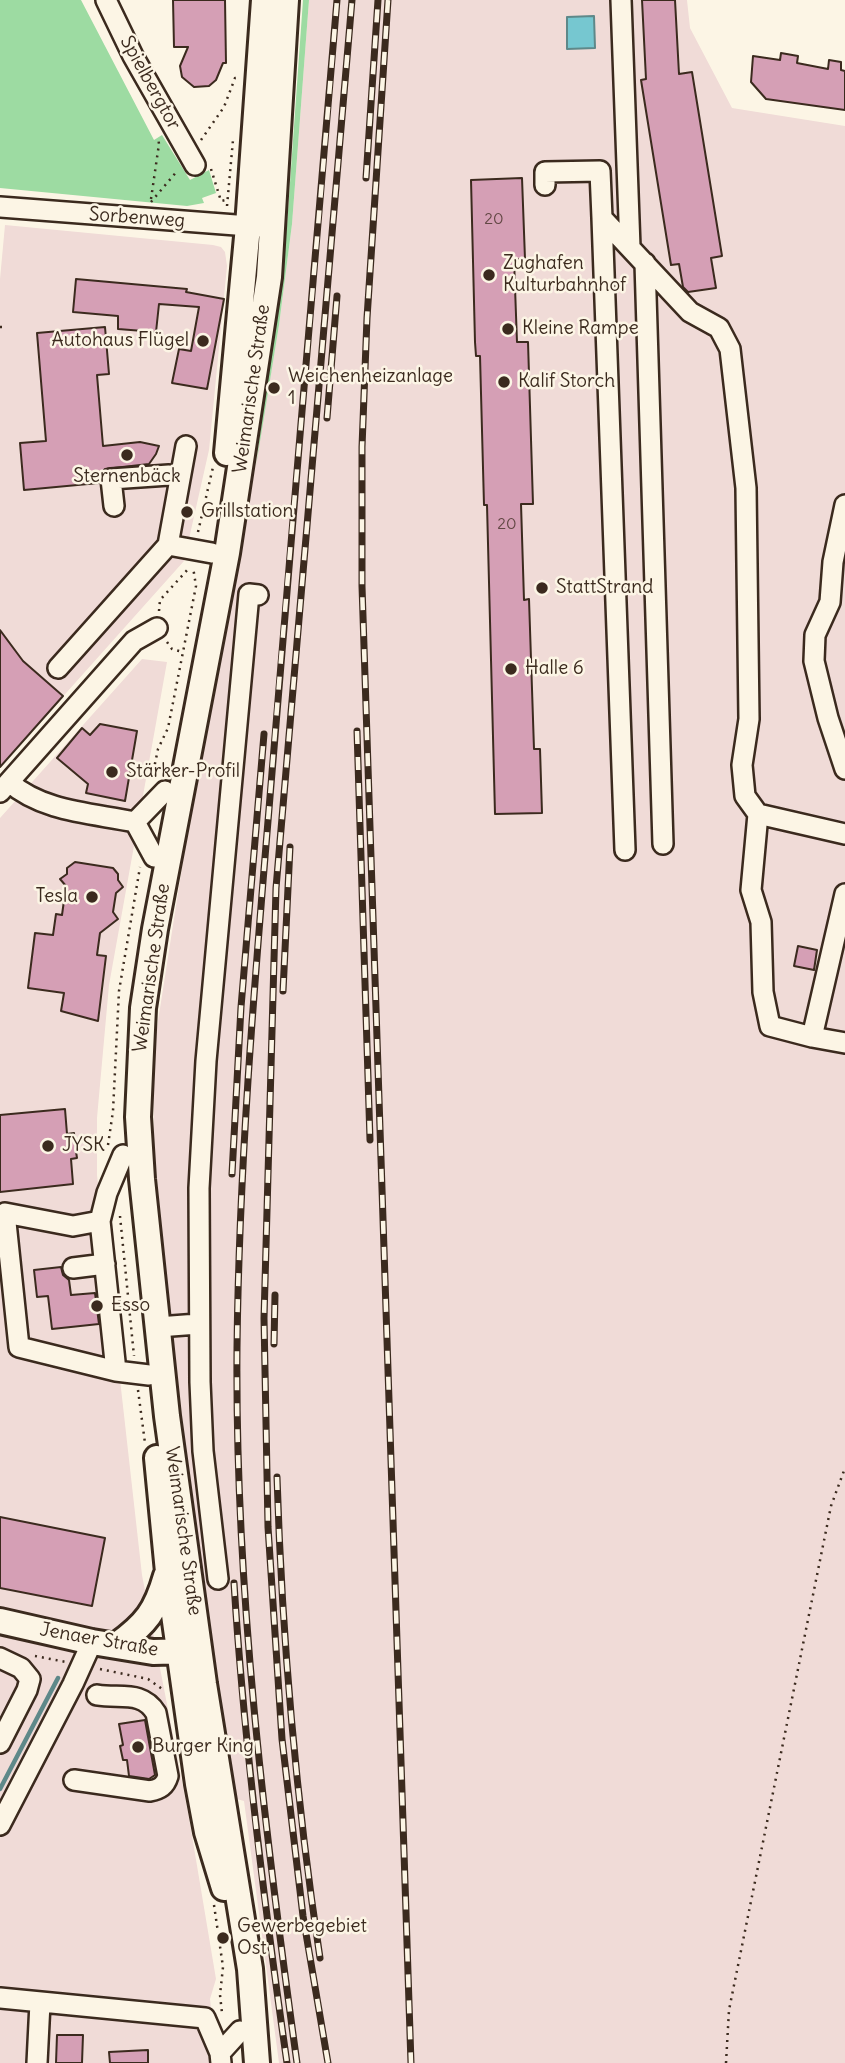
<!DOCTYPE html>
<html>
<head>
<meta charset="utf-8">
<style>
	body { margin:0 }
	canvas { display:block; background:#fcf5e5 }
</style>
</head>
<body>
<canvas width="845" height="2063"></canvas>
<script>
const g = document.querySelector('canvas').getContext('2d');
g.lineJoin = 'round';
function fillPath(path, color) {
  g.fillStyle = color;
  g.fill(path, 'evenodd');
}
function strokePath(path, color, width, dash) {
  g.strokeStyle = color;
  g.lineWidth = width;
  g.lineCap = dash ? 'butt' : 'round';
  g.setLineDash(dash || []);
  g.stroke(path);
}
function label(font, color, halo, rows, align = 'center') {
  g.font = font + ' Delius,sans-serif';
  g.lineWidth = 5;
  g.setLineDash([]);
  g.textBaseline = 'middle';
  g.strokeStyle = halo;
  g.fillStyle = color;
  for (const [text, x, y, turn = 0] of rows) {
    g.save();
    g.translate(x, y);
    g.rotate((+turn || 0) * Math.PI / 180);
    g.textAlign = isNaN(turn) ? turn : align;
    if (halo) g.strokeText(text, 0, 0);
    g.fillText(text, 0, 0);
    g.restore();
  }
}
const built = new Path2D(`
	M309,0H687L690,28L732,108L845,126V2063H279L244,1801L233,1798L180,1419L154,1148L153,1053L191,810L244,534L279,325L292,224Z
	M5,225L213,245L221,247L225,252L227,266L209,450L184,561L0,767V279Z
	M142,659L167,662L109,985L97,1118V1175L142,1575L189,1818L216,1979L210,1999L217,2063H0V818Z`);
const green = new Path2D(`
	M0,0H81L154,140L162,135L190,180L209,170L216,193L202,198L204,203L187,206L0,188Z
	M303,0H309L292,224L279,325L256,466L287,225Z`);
const water = new Path2D(`
	M594,16L595,48L567,49V17Z`);
const stream = new Path2D(`
	M0,1789L58,1678`);
const building = new Path2D(`
	M173,0H225L226,63H223L216,80L209,86L194,87L182,77L180,66L188,47H174Z
	M642,0H675L679,74L692,72L722,256L711,258L716,288L688,292L683,287L679,264L671,265L641,80L646,79Z
	M781,53L798,56L797,63L828,69L829,60L841,62V70L845,71V110L766,99L751,82L753,56L780,60Z
	M522,178L525,259H514L516,315L517,342H528L533,504H521L524,600L529,599L534,749H540L542,813L495,814L487,505H484L480,356H476L475,342L471,180Z
	M76,279L187,289L186,292L224,299L207,389L172,383L179,349L191,351L199,307L159,304L156,332L118,329V316L73,312Z
	M105,327L109,374L97,375L103,446L140,442L159,446L156,454L149,464L105,469L100,475L99,483L24,490L20,443L46,441L37,333Z
	M0,630L23,661L63,696L0,767Z
	M100,724L137,731L125,801L86,793L88,784L57,758L82,728L90,735Z
	M75,862L113,868L118,874V880L123,887L116,893L113,912L118,919L100,933L97,955L106,956L98,1021L61,1011L64,993L28,988L35,933L53,935L56,914L62,915L66,886L60,879L67,874V868Z
	M798,946L817,950L814,970L794,966Z
	M65,1109L67,1134L74,1133L75,1145L77,1158L71,1159L73,1184L0,1192V1115Z
	M61,1267L63,1275L69,1280L71,1295L95,1293L99,1324L52,1329L48,1296L37,1297L34,1270Z
	M0,1517L105,1538L92,1606L0,1588Z
	M145,1720L155,1775L149,1779L129,1776L127,1760H123L120,1746L123,1745L119,1724Z
	M57,2035H83L82,2063H56Z
	M148,2050V2063H110L109,2052Z`);
const path = new Path2D(`
	M201,140L224,107L235,78H238
	M211,169L221,201L226,200
	M151,199L159,144L158,137
	M151,202L178,170
	M227,206L233,140
	M0,327H5
	M198,532L213,467
	M159,611L160,600L190,567
	M167,642L172,649L183,652
	M152,778L158,749L168,728L196,586L193,567
	M108,1145L113,1111L119,991L140,867
	M120,1216L134,1356
	M138,1390L145,1443
	M35,1656L66,1662
	M100,1669L148,1679L165,1691
	M214,1905L223,1967L220,1995L222,2013
	M726,2063L729,2010L831,1506L845,1468`);
const minor = new Path2D(`
	M106,0L133,56L195,165
	M621,0L630,247
	M545,185V172L600,171L602,218L690,312L719,328L730,349L746,488L749,719L742,765L745,796L758,814L845,834
	M0,207L262,227
	M602,218L625,850
	M645,263L663,844
	M845,505L833,562L830,602L815,635L814,661L828,718L845,769
	M114,506L111,479L169,475L180,477
	M168,545L212,553
	M58,668L168,545L186,446
	M9,782C43,812 92,813 135,822L154,857
	M0,792L134,641L157,628
	M758,814L751,890L761,922L763,992L770,1026L812,1037
	M135,822L165,791
	M845,894L812,1037L845,1043
	M123,1155L107,1193L100,1221L116,1371L149,1375
	M100,1221L73,1226L5,1213L19,1347L116,1371
	M73,1268L105,1264
	M158,1327L198,1324
	M218,1579L203,1451L200,1382L199,1188L206,1061L249,594L258,595
	M0,1658L21,1668L30,1679L27,1690L0,1743
	M74,1780L150,1791C160,1789 165,1786 168,1776L156,1713C142,1690 120,1699 97,1695
	M0,1825L73,1684L92,1642
	M0,1998L205,2018L220,2053
	M37,2063L40,2003
	M221,2063L220,2053L240,2031`);
const major = new Path2D(`
	M227,453L248,226L264,0
	M157,1458L168,1572L198,1784L207,1832L224,1888
	M0,1621L92,1642L153,1652L192,1651
	M117,1645C146,1624 156,1611 166,1576
	M257,2063L250,1969L204,1684L167,1416L142,1179L138,1117L143,1008L155,929L227,553L269,277L286,0`);
const rail = new Path2D(`
	M388,0L367,318L362,447V586L411,2063
	M366,178L378,0
	M327,418L337,296
	M357,731L370,1140
	M283,991L290,847
	M232,1174L241,1007L264,734
	M274,1344L275,1295
	M277,1477C282,1638 296,1799 320,1958
	M234,1583C244,1744 264,1903 287,2063
	M297,2063C264,1826 235,1588 237,1348C239,1168 254,989 269,809C290,539 315,270 337,0
	M328,2063L303,1916L282,1739L268,1527L264,1318L276,888L352,0`);
const markers = [
	[489,275,7,"#3b2a1e"],
	[508,329,7,"#3b2a1e"],
	[203,341,7,"#3b2a1e"],
	[504,382,7,"#3b2a1e"],
	[274,388,7,"#3b2a1e"],
	[127,455,7,"#3b2a1e"],
	[187,512,7,"#3b2a1e"],
	[542,588,7,"#3b2a1e"],
	[511,669,7,"#3b2a1e"],
	[112,772,7,"#3b2a1e"],
	[92,897,7,"#3b2a1e"],
	[48,1146,7,"#3b2a1e"],
	[97,1306,7,"#3b2a1e"],
	[138,1747,7,"#3b2a1e"],
	[223,1938,7,"#3b2a1e"]
];
const numberNames = [
	["20",494,219],
	["20",507,524]
];
const streetNames = [
	["Spielbergtor",150,83,61],
	["Sorbenweg",137,218,4],
	["Weimarische Straße",252,389,-82],
	["Weimarische Straße",152,968,-82],
	["Weimarische Straße",183,1531,82],
	["Jenaer Straße",99,1640,10]
];
const poiNames = [
	["Zughafen",503,264],
	["Kulturbahnhof",503,286],
	["Kleine Rampe",522,329],
	["Autohaus Flügel",189,341,"right"],
	["Weichenheizanlage",288,377],
	["1",288,399],
	["Kalif Storch",518,382],
	["Sternenbäck",127,477,"center"],
	["Grillstation",201,512],
	["StattStrand",556,588],
	["Halle 6",525,669],
	["Stärker-Profil",126,772],
	["Tesla",78,897,"right"],
	["JYSK",62,1146],
	["Esso",111,1306],
	["Burger King",152,1747],
	["Gewerbegebiet",237,1927],
	["Ost",237,1949]
];
fillPath(built, '#f0dbd7');
fillPath(green, '#9ddba2');
fillPath(water, '#76c7d0');
strokePath(water, '#5e8889', 2);
strokePath(stream, '#5e8889', 4.5);
fillPath(building, '#d59fb5');
strokePath(building, '#3b2a1e', 2);
strokePath(minor, '#3b2a1e', 24);
strokePath(major, '#3b2a1e', 30);
strokePath(path, '#3b2a1e', 2.5, [2, 5]);
strokePath(minor, '#fcf5e5', 19);
strokePath(major, '#fcf5e5', 24);
strokePath(rail, '#3b2a1e', 7);
strokePath(rail, '#fcf5e5', 4.5, [13]);
for (const [x, y, r, color] of markers) {
  const dot = new Path2D();
  dot.arc(x, y, r, 0, 2 * Math.PI);
  g.fillStyle = color;
  g.fill(dot);
  strokePath(dot, '#fcf5e5', 2.5);
}
label('16px', '#624744', null, numberNames);
label('19px', '#3b2a1e', '#fcf5e5', streetNames);
label('19px', '#3b2a1e', '#fcf5e5', poiNames, 'left');
</script>
</body>
</html>
